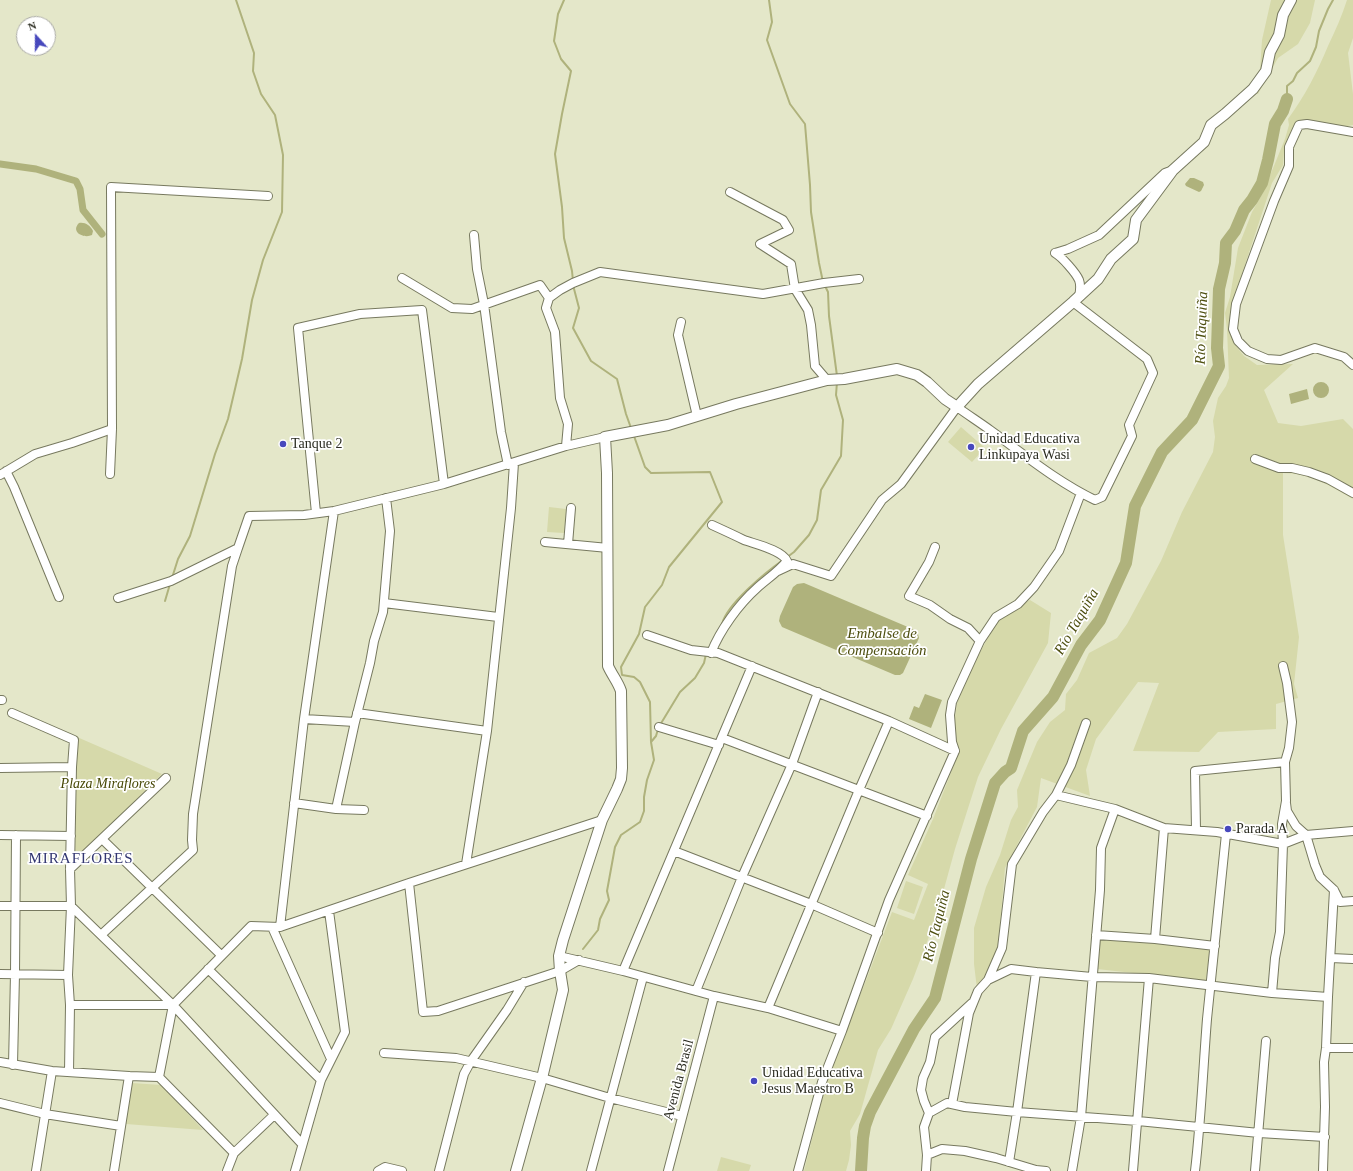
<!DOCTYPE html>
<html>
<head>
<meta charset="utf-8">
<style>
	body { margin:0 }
	#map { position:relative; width:1353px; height:1171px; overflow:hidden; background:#e4e7c9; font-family:Georgia,serif }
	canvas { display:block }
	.north { position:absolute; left:16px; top:16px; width:40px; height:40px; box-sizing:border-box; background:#fff; border:1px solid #aaaaa6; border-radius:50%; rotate:339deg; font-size:11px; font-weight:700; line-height:16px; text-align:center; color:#2a2b20 }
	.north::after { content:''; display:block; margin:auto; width:14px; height:18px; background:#4748bd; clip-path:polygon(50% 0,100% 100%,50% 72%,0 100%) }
</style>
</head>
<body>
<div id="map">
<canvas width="1353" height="1171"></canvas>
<div class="north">N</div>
</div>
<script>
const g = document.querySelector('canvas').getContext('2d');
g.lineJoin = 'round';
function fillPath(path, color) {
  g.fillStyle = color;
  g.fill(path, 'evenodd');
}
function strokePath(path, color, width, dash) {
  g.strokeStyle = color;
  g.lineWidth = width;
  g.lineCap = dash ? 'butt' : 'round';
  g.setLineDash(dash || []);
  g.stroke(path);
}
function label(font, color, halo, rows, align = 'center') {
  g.font = font + ' Georgia,serif';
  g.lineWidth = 3.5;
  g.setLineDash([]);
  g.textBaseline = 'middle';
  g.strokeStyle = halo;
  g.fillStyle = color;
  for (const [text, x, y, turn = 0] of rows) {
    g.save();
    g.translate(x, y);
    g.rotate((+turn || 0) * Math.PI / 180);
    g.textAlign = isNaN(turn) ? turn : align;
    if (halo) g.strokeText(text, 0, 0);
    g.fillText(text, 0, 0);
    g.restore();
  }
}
const green = new Path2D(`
	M1271,0H1315L1310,23L1298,44L1278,58L1258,94L1253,92L1260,70L1262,40Z
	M1347,0H1353V38L1348,53L1353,94V125L1342,127H1294L1284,151L1283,165L1272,183L1235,295L1229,325L1236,346L1244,356L1257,365L1293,364L1264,390L1278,423L1301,426L1343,419L1353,429V499C1331,486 1309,473 1283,473V535L1299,637L1294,684L1298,698L1276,704V729L1218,732L1199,752L1133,751L1159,683L1138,682L1096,739L1086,770L1090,796L1041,778L1037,807L1005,868L998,950L985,980L977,989L974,964V928L986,887L1000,855L1011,820L1018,807L1017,790L1037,742L1050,722L1065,710L1066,694L1077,680L1089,653L1117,638L1127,624L1161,561L1182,512L1213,452L1215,437L1213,421L1218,398L1226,386L1229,378L1227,329L1225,313L1230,297L1238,248L1252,212L1264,191L1271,173L1285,139L1289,125L1288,119C1305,96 1317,72 1328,46C1335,31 1342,16 1347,0Z
	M961,427L985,448L972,462L948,442Z
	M549,507L566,509L564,533L547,532Z
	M1030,600L1051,613L1048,643L1001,729L978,777L955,849L936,918L913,979L891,1029L878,1050L860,1114L850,1131L851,1145L849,1160L846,1171H804L829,1072L867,978L892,912L914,920L928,884L908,875L933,819L957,757L954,723L958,698L979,654L999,618Z
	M77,737L162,774L75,860Z
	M906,881L923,887L914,914L897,908Z
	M1100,938L1210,949L1206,981L1097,969Z
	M132,1083L161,1085L203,1130L126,1124Z
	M721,1157L751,1165L749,1171H717Z`);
const water = new Path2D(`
	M1190,178H1194L1203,182L1204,185L1201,191L1199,192L1186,186L1185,184Z
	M79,223C85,222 90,225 93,231L92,235C84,239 70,232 79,223Z
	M1313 390a8 8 0 1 1 16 0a8 8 0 1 1-16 0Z
	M1307,389L1309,399L1291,404L1289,394Z
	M804,583L915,630L918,634L919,638L903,673L900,675H895L782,627L779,621L780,616L793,587L797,584Z
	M925,694L942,700L931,728L909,719L914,706L919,708Z`);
const stream = new Path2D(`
	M564,0L558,14L554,41L561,59L571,71L562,114L555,154L562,207L564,238L572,271L573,281
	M769,0L772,22L767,40L790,104L805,124L810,185L811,212L819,263L823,282
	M1287,99V86L1293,81L1297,73L1310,61L1316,47L1319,31L1328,9L1333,0
	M573,285L579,308L573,328L591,361L617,379L626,414L631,428
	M825,286L828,292L829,316L837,376
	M634,436L645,467L651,473L710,472L722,502L669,567L662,585L645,607L639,634L621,667L622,675L634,677L640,682L650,702L651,742
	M786,558L794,552L809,535L817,520L821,490L841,456L843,420L836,395L837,382
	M172,578L178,559L190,536L215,454L228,419L242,359L252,300L263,260L282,212L283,155L275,115L261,94L253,71L254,53L236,0
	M165,601L170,584
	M722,624C727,604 766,572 783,560
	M660,725L680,692L695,678L704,663L706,654
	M583,949L598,930L600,919L609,900L607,891L615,847L621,835L640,822L644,811V797L647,780L654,760L651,742L656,736L658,729`);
const canal = new Path2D(`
	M0,164L36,169L76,181L80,189L83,210L102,234`);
const river = new Path2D(`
	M861,1171L863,1138L865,1126L870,1112L914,1029L935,998L971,859L995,783L1005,772L1011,768L1023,731L1053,697L1081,645L1100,620L1126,563L1135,506L1162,452L1192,420L1219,366L1217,348L1219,289L1225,263L1226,243L1235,231L1244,210L1252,200L1262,183L1268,160L1275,124L1283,111L1287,99`);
const minor = new Path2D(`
	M1353,132L1307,124L1299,125L1289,147V166L1274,201L1236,304L1233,329L1238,341L1248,351L1267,359L1281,360L1315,348L1344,357L1353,365
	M730,192L783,220L789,230L760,244L791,264L795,289L808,310L811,325L815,366L827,380
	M474,235L477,269L484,304L501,432L508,465
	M1055,253L1068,249L1099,235L1165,173L1173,170
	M1055,253C1062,257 1076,273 1079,280C1081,285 1080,292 1079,297
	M402,278L452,308L472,309L540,285L549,298L560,290L573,283L600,272L763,294L824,283L859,279
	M549,298L546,308L555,332L560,398L568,424L566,446
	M681,322L678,335L697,416
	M1255,459L1279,468H1292L1309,472L1328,479L1353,493
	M6,471L14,487L59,597
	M110,474L112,429L111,187L268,196
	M0,475L35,454L72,443L112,429
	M316,513L298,328L360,314L422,310L444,484
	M545,542L608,548
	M568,544L571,508
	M238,548L249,516L304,515L334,511L444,484L566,446L605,437
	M778,571L793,564L831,576L882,500L901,484L957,407C968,415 979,422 990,430C1025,455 1056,481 1095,500L1102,497L1132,436L1129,425L1153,373L1147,359L1073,302
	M384,603L498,617
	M647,635L691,650L718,653L889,721L955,751
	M980,641L996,617L1018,604L1034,587L1059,551L1081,493
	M711,653C720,630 739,604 757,588C767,579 778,572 787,561C782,550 755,544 744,540C734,535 723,530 712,525
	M0,700H2
	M12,713L74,740L72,767L70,869L71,906L68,975L70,1005L69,1072
	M357,713L487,731
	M304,719L355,722
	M659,727L719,745
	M722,738L927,816
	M0,768L72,767
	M1056,795L1115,809L1164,828L1217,832L1283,844L1306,835L1353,831
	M294,803L336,809L364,810
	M1286,803L1287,811L1296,826L1306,835L1315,865L1320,877L1334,890L1340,902L1353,901
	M336,809L355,722L370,663L374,641L383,612L390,531L386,498
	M1196,830L1195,771L1285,762
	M0,835L71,836
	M102,839L221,955
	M674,851L811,904L878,933
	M466,864L487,731L511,508L514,463
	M70,869L166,778
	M409,883L423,1012L438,1011L560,971L579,960
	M0,906H71L173,1005L302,1144
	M272,927L331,1059
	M280,927L304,719L334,511
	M101,935L193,850L192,840L193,814L232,566L238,548L171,581L118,598
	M1096,935L1155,939L1215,946
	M1155,939L1164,828
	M559,956L623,971L714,996L768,1008L842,1031
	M1331,958L1353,959
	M208,969L321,1080
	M623,971L752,666
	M0,974L68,975
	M988,980L1011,969L1036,972L1092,977L1149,978L1272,993L1328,997
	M696,991L742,877L792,764L818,692
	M1272,993L1275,958L1280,932L1283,844L1282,824L1286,801L1285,762L1289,748L1292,722L1287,683L1283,666
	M70,1005H173L251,926L280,927L409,883L602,820
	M768,1008L859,790L889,721
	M1326,1048H1353
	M384,1053L456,1058L542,1078L610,1098L682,1116
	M0,1062L52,1071L129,1076
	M13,1065L15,974L16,835
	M159,1077L173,1005
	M0,1103L45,1114L121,1126
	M952,1104L969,1013L978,991L988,980L1002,948L1012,864L1043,812L1056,795L1071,765L1086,723
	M929,1113L924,1101L921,1090L923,1078L930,1062L935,1037L972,1003
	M927,1155L942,1149L965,1151L996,1158L1036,1170L1046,1171
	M1009,1162L1017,1112L1036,972
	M36,1171L52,1071
	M114,1171L129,1076L159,1077L234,1153
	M227,1171L234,1153L274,1115
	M295,1171L321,1080L345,1032L329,911
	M378,1171L385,1167L402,1171
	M439,1171L464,1074L471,1061L507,1010L524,982
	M591,1171L643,977
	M668,1171L714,996
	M798,1171L822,1082L842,1031L889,900L955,751L952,742L950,715L952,702L980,641L968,628L950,619L930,605L909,596L929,562L935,547
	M926,1171L927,1155L924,1127L929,1113L947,1103L965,1107L1017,1112L1138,1121L1259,1133L1325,1137
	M1072,1171L1081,1117L1100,890L1101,848L1115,809
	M1133,1171L1149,978
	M1195,1171C1201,1120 1203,1070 1207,1019C1213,957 1220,896 1226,834
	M1255,1171L1266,1041
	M1323,1171L1325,1107L1324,1062L1326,1048L1328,997L1334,890`);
const tertiary = new Path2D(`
	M516,1171L542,1078L563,990L560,971L559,956L563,940L602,820L617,789L621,779L622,768L621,691C618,682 612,675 608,666L607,473L605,437L668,425L736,404L827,380L844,379L897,369L917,375L927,382L945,399L957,407L978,384L1073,302L1098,279L1111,259L1133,239L1136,220L1173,170L1204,142L1211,125L1225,114L1253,89L1266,71L1270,52L1279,35L1283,15L1291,0`);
const markers = [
	[283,444,4,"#4748bd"],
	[971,447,4,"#4748bd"],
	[1228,829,4,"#4748bd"],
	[754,1081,4,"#4748bd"]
];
const poiNames = [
	["Unidad Educativa",979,439],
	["Linkupaya Wasi",979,455],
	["Tanque 2",291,444],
	["Parada A",1236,829],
	["Unidad Educativa",762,1073],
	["Jesus Maestro B",762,1089]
];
const parkNames = [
	["Plaza Miraflores",108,784]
];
const streetNames = [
	["Avenida Brasil",679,1080,-75]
];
const waterNames = [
	["Río Taquiña",1202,328,-88],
	["Río Taquiña",1077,622,-60],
	["Embalse de",882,634],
	["Compensación",882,651],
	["Río Taquiña",937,926,-76]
];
const neighbourhoodNames = [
	["MIRAFLORES",81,859]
];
fillPath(green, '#d6d9aa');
fillPath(water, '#afb27c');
strokePath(stream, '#afb27c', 2);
strokePath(canal, '#afb27c', 7);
strokePath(river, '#afb27c', 12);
strokePath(minor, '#77795f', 10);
strokePath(tertiary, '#77795f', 12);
strokePath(minor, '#fff', 8);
strokePath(tertiary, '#fff', 10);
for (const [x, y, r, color] of markers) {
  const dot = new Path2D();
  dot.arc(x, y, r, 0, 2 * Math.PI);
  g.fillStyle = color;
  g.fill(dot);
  strokePath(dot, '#fff', 1.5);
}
label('14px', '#2a2b20', '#fff', poiNames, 'left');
label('italic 14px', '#464704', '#fff', parkNames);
label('14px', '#2a2b20', '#fff', streetNames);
label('italic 15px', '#4e4f10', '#fff', waterNames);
g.letterSpacing = '1px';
label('15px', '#323671', '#fff', neighbourhoodNames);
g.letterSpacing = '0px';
</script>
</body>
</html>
